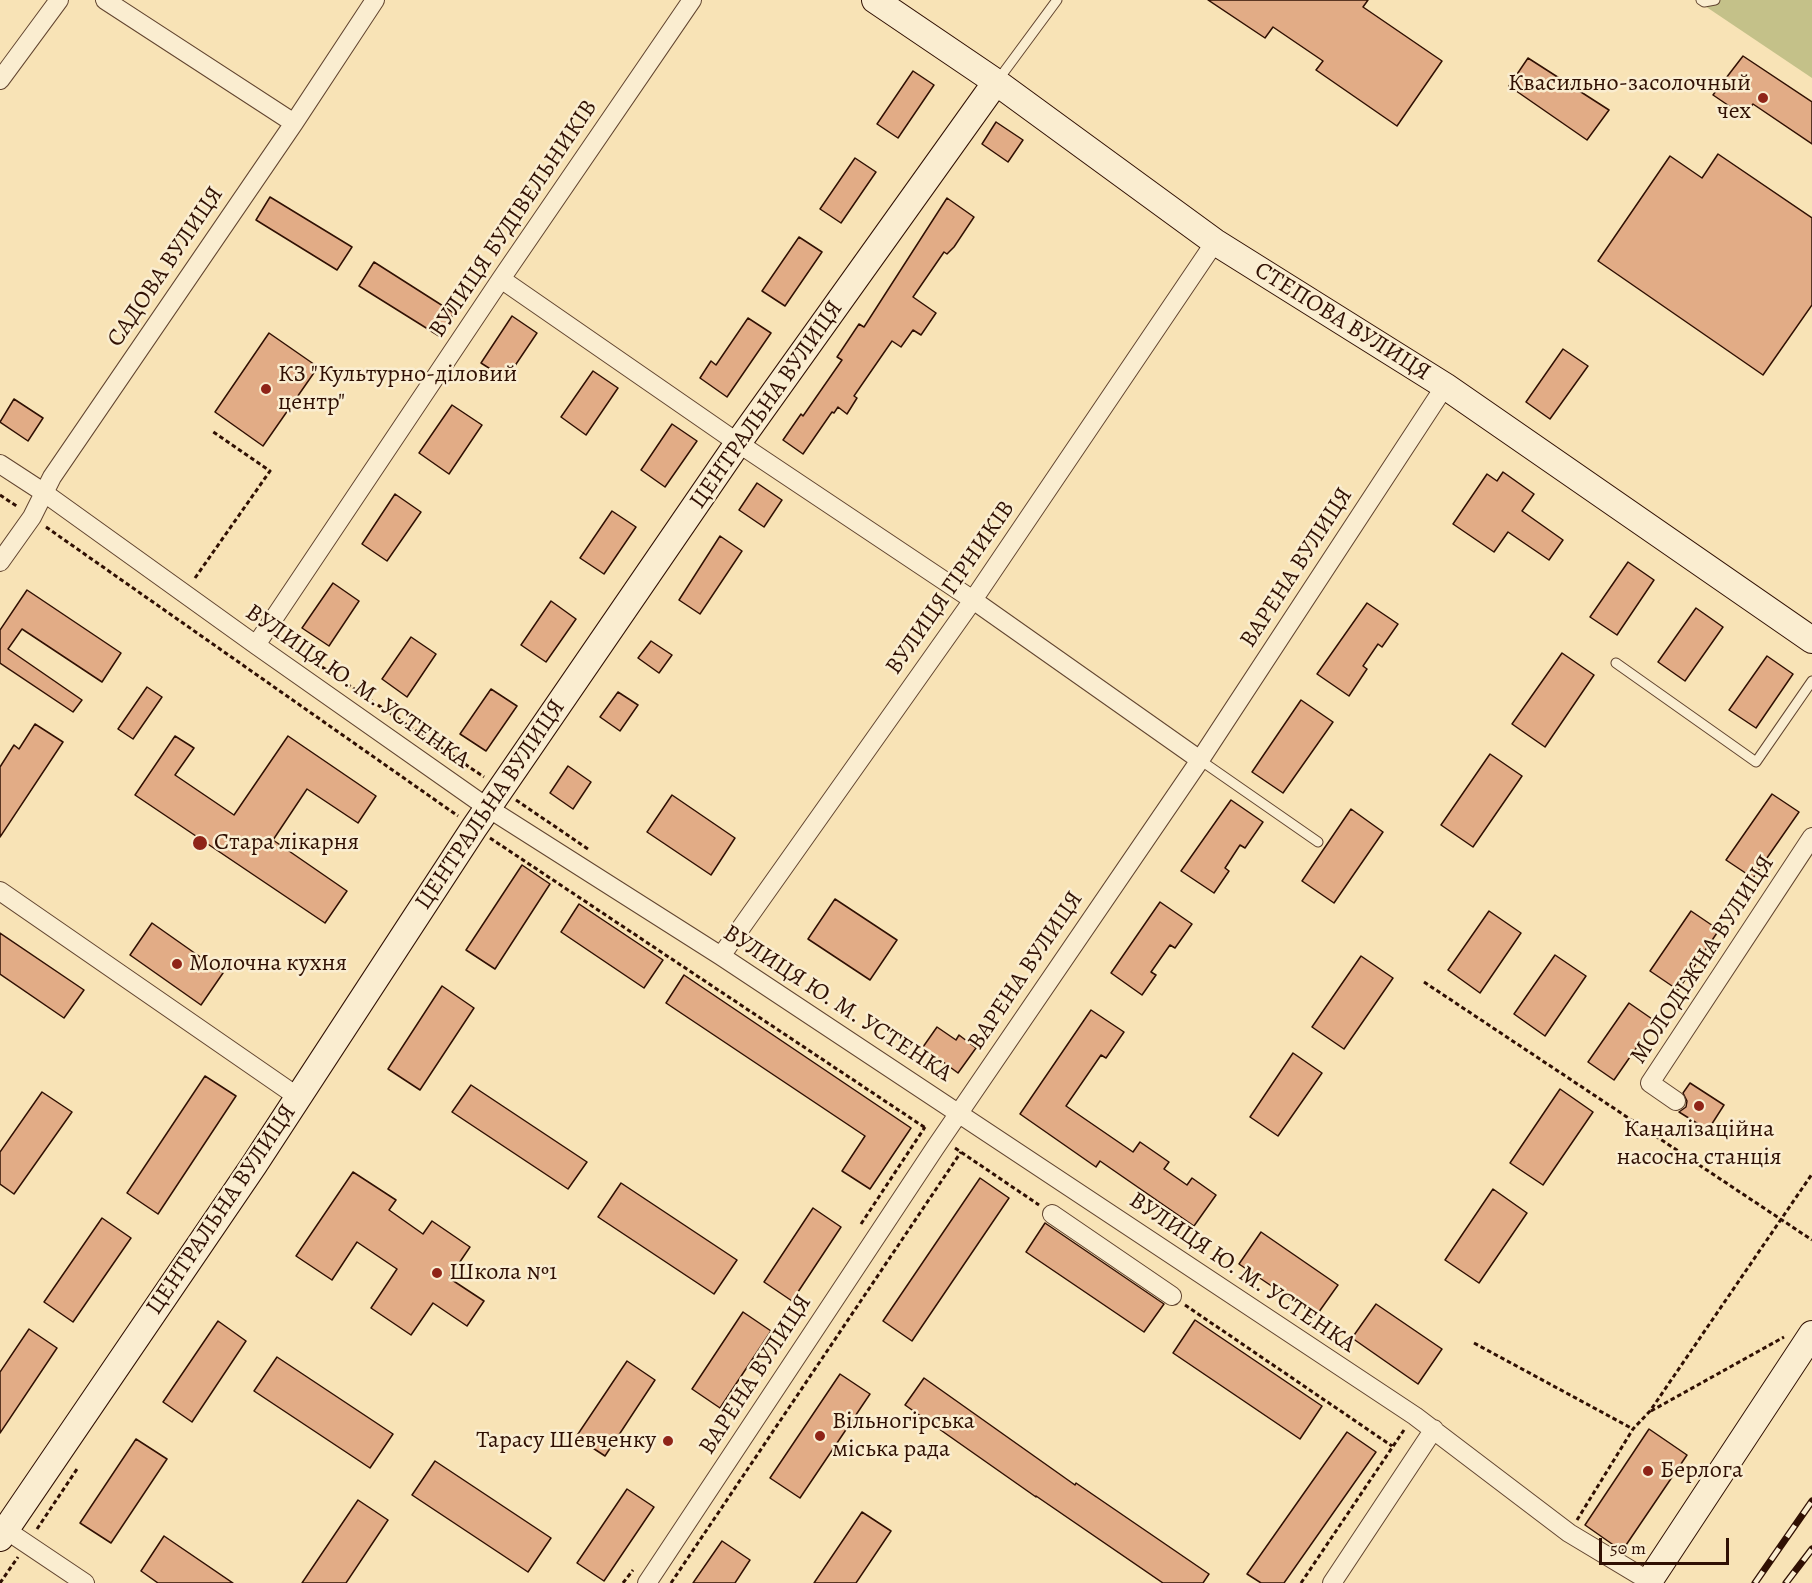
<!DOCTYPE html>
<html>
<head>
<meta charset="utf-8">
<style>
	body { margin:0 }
	#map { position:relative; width:1812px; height:1583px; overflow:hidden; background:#f8e3b6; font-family:Alegreya,serif }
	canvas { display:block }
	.scale { position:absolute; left:1599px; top:1538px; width:130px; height:27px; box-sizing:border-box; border:3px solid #301003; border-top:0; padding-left:8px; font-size:18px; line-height:21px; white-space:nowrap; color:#301003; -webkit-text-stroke:4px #faedd0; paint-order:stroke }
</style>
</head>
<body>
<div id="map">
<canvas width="1812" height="1583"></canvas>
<div class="scale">50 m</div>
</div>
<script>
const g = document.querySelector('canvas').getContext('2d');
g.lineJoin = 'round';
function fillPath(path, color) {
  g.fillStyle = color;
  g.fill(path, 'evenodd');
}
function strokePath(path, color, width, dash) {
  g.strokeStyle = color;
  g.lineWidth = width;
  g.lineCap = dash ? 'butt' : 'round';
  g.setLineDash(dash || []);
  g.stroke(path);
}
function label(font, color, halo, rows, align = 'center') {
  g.font = font + ' Alegreya,serif';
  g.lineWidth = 5;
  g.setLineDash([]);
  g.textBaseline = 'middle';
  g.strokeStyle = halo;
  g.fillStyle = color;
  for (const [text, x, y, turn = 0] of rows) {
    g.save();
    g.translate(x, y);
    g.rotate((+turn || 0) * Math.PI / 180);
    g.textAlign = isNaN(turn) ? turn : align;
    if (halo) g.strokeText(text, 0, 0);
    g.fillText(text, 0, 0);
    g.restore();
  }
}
const green = new Path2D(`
	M1696,0H1812V78Z`);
const building = new Path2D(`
	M1208,0H1368L1363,7L1442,61L1397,126L1316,70L1323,61L1273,27L1265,38Z
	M1743,56L1812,102V144L1753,104L1744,116L1713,95Z
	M1528,58L1609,110L1587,140L1509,86Z
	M913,71L934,85L898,138L877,124Z
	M996,122L1023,140L1008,162L982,144Z
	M1718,154L1812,218V305L1763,375L1598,261L1670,156L1702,178Z
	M855,158L876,172L841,223L820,209Z
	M270,197L352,247L337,270L256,220Z
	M947,198L974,217L954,247L947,254L944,252L913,297L936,313L921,335L913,330L901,347L892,341L854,396L857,398L847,414L838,407L834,413L832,412L803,454L783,440L801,414L803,416L842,360L837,357L859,324L864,327Z
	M799,237L822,252L785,306L762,291Z
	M374,262L454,313L439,336L359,286Z
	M512,316L537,333L506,379L481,363Z
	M748,318L771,333L727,397L700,378L711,361L716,365Z
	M269,333L318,367L263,446L215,412Z
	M1563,349L1588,366L1550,419L1526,402Z
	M593,371L618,388L586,435L561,417Z
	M14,399L43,418L28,441L0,422Z
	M452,405L482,425L449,474L419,453Z
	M672,424L697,441L665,487L641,470Z
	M1503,472L1534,494L1522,511L1563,540L1549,560L1508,532L1494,552L1453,524L1487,474L1497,481Z
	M757,483L782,500L764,527L739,510Z
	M395,494L421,512L387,561L362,544Z
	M612,511L636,527L604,574L580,558Z
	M720,536L742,551L700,614L679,600Z
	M1628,562L1654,580L1617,635L1590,617Z
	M333,583L359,601L329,646L302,628Z
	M27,590L121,653L102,682L22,629L8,649L82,700L73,712L0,663V630Z
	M551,601L576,619L546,662L521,645Z
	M1367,603L1398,624L1382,647L1378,644L1363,666L1367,669L1349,696L1317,674Z
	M1696,608L1723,627L1685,681L1658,662Z
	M411,637L436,654L407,697L382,679Z
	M651,641L672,655L659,673L638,658Z
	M1562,653L1594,675L1545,747L1512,724Z
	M1767,656L1793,674L1756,728L1729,710Z
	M147,687L162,697L133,739L118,729Z
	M491,689L517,706L486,751L460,734Z
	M618,692L638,705L620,731L600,717Z
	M1301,700L1333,722L1283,793L1252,772Z
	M35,724L63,742L0,837V767L14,745L19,749Z
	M175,736L194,748L175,775L234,815L288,736L376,796L358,823L307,789L273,840L347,891L325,923L135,795Z
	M1490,754L1522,776L1473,847L1441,825Z
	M568,766L591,782L573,809L550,793Z
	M1772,794L1799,812L1753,878L1726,860Z
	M672,795L735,838L711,875L647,832Z
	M1231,800L1263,822L1245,848L1240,845L1225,868L1229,871L1214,893L1181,871Z
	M1351,809L1383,832L1334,903L1302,881Z
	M522,865L550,884L495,969L466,950Z
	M835,899L897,940L870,980L808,939Z
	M1160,902L1192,924L1175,948L1170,945L1151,972L1156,975L1142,995L1111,973Z
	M579,904L663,960L644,988L561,932Z
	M1489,911L1521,933L1480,993L1448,970Z
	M1691,911L1719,930L1678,990L1650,971Z
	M152,923L223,973L201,1005L130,955Z
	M0,933L84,990L64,1018L0,974Z
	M1555,955L1586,976L1545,1036L1514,1014Z
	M1361,956L1393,978L1344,1049L1312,1027Z
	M684,975L911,1128L870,1189L842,1171L865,1136L666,1003Z
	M442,986L474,1008L420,1090L388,1069Z
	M1629,1003L1655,1021L1614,1080L1588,1062Z
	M1091,1010L1124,1032L1106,1058L1101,1055L1066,1106L1133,1152L1140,1142L1169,1162L1164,1169L1187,1185L1192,1178L1216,1195L1194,1226L1100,1161L1096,1167L1020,1114Z
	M937,1027L956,1040L959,1035L976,1048L958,1073L923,1047Z
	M1293,1053L1322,1073L1278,1136L1250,1117Z
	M205,1076L236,1096L158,1214L127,1193Z
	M1690,1083L1724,1105L1708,1130L1679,1112L1686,1107L1687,1101L1683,1093Z
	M471,1085L587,1162L568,1189L452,1112Z
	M1560,1089L1593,1112L1543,1185L1510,1163Z
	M42,1092L72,1112L14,1194L0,1184V1152Z
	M353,1172L396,1200L389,1210L423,1234L432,1221L470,1247L449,1278L484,1301L467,1326L433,1303L411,1335L371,1308L397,1269L357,1242L332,1280L296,1256Z
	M980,1178L1009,1198L912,1341L883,1321Z
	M621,1183L737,1260L714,1294L598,1217Z
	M1493,1189L1527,1213L1479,1283L1445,1260Z
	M813,1208L841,1227L792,1301L764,1282Z
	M102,1218L131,1238L73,1322L44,1302Z
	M1045,1223L1164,1304L1144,1332L1026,1252Z
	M1261,1232L1338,1285L1316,1316L1239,1264Z
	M1376,1304L1442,1349L1418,1384L1352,1338Z
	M743,1312L771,1331L720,1408L692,1389Z
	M1195,1320L1322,1406L1300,1439L1173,1353Z
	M218,1321L246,1341L192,1422L163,1402Z
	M29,1329L57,1348L0,1433V1372Z
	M277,1357L393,1434L370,1468L254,1391Z
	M627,1361L655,1380L605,1456L576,1437Z
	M840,1374L870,1394L800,1498L770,1478Z
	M924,1378L1075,1485L1076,1483L1209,1574L1203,1583H1163L1036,1496V1497L905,1405Z
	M1649,1429L1687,1455L1622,1551L1585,1525Z
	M1347,1432L1376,1452L1284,1583H1261L1247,1574Z
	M136,1439L167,1459L111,1543L80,1523Z
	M435,1461L551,1538L528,1572L412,1495Z
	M627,1489L654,1507L604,1581L577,1563Z
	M358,1500L388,1520L346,1583H302Z
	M862,1512L891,1531L856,1583H814Z
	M164,1536L233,1583H158L141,1571Z
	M722,1541L750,1560L735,1583H693Z`);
const path = new Path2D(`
	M0,495L18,507
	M46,527L458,816
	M195,578L270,471L212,431
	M291,646L484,777
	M516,800L588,849
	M490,838L927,1129
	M1424,982L1812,1240
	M955,1148L1039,1205
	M861,1224L925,1127
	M1185,1305L1392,1446
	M1474,1343L1633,1429
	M1651,1411L1784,1337
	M1577,1520L1633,1429L1650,1411L1812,1174
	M37,1529L77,1469
	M0,1583L18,1557
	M623,1583L633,1570
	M671,1583L961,1152
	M1301,1583L1404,1430`);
const lane = new Path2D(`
	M1701,0L1704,2L1715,0
	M998,80L1057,0
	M1616,663L1756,762L1812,681
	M1200,760L1318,842`);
const street = new Path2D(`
	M105,0L294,123
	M0,80L59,0
	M501,279L738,443L973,600L1200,760
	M0,464L43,492L256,645L488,808L721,956L1415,1416L1569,1533L1649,1581
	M0,562L32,517L52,477L294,123L375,0
	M256,645L501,279L692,0
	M0,891L298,1097
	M721,956L973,600L1215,242
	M1676,1101L1650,1083L1812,837
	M1052,1214L1172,1296
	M0,1526L85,1583
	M647,1583L935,1148L1200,760L1445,386
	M1332,1583L1434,1429`);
const secondary = new Path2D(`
	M875,0L996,82L1215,242L1445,386L1812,640
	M0,1538L254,1165L474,828L738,443L996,82
	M1648,1583L1812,1334`);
const rail = new Path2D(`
	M1755,1583L1812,1501
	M1786,1583L1812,1549`);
const markers = [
	[1763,98,6,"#8f2418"],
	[266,389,6,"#8f2418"],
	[200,843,8,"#8f2418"],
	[177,964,6,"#8f2418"],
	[1699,1106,6,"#8f2418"],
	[437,1273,6,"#8f2418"],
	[820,1436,6,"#8f2418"],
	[668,1441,6,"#8f2418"],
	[1648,1471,6,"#8f2418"]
];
const poiNames = [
	["Квасильно-засолочный",1751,84,"right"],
	["чех",1751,112,"right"],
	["КЗ \"Культурно-діловий",278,375],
	["центр\"",278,403],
	["Стара лікарня",214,843],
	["Молочна кухня",189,964],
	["Каналізаційна",1699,1130,"center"],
	["насосна станція",1699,1158,"center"],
	["Школа №1",449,1273],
	["Вільногірська",832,1422],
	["міська рада",832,1450],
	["Тарасу Шевченку",656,1441,"right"],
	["Берлога",1660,1471]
];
const streetNames = [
	["ВУЛИЦЯ БУДІВЕЛЬНИКІВ",514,219,-56],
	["САДОВА ВУЛИЦЯ",166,267,-56],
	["СТЕПОВА ВУЛИЦЯ",1342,322,32],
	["ЦЕНТРАЛЬНА ВУЛИЦЯ",767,405,-55],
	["ВАРЕНА ВУЛИЦЯ",1297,568,-57],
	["ВУЛИЦЯ ГІРНИКІВ",951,588,-55],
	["ВУЛИЦЯ Ю. М. УСТЕНКА",357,687,35],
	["ЦЕНТРАЛЬНА ВУЛИЦЯ",491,805,-56],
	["МОЛОДІЖНА ВУЛИЦЯ",1703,960,-57],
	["ВАРЕНА ВУЛИЦЯ",1026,971,-56],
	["ВУЛИЦЯ Ю. М. УСТЕНКА",837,1004,33],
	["ЦЕНТРАЛЬНА ВУЛИЦЯ",222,1210,-56],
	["ВУЛИЦЯ Ю. М. УСТЕНКА",1242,1273,34],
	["ВАРЕНА ВУЛИЦЯ",756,1375,-57]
];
fillPath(green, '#c4c189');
fillPath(building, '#e2ac86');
strokePath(building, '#301003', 1.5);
strokePath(lane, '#624530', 11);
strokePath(street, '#624530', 20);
strokePath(secondary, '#301003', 28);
strokePath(path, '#301003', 3, [4.5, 3]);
strokePath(lane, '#faedd0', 9);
strokePath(street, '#faedd0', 18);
strokePath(secondary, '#faedd0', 26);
strokePath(rail, '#301003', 7);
strokePath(rail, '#faedd0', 4.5, [14]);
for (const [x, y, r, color] of markers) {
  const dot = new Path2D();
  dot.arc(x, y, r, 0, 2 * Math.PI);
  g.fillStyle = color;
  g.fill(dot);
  strokePath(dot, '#faedd0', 2);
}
label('24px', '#301003', '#faedd0', poiNames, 'left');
label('24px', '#301003', '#faedd0', streetNames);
</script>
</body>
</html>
